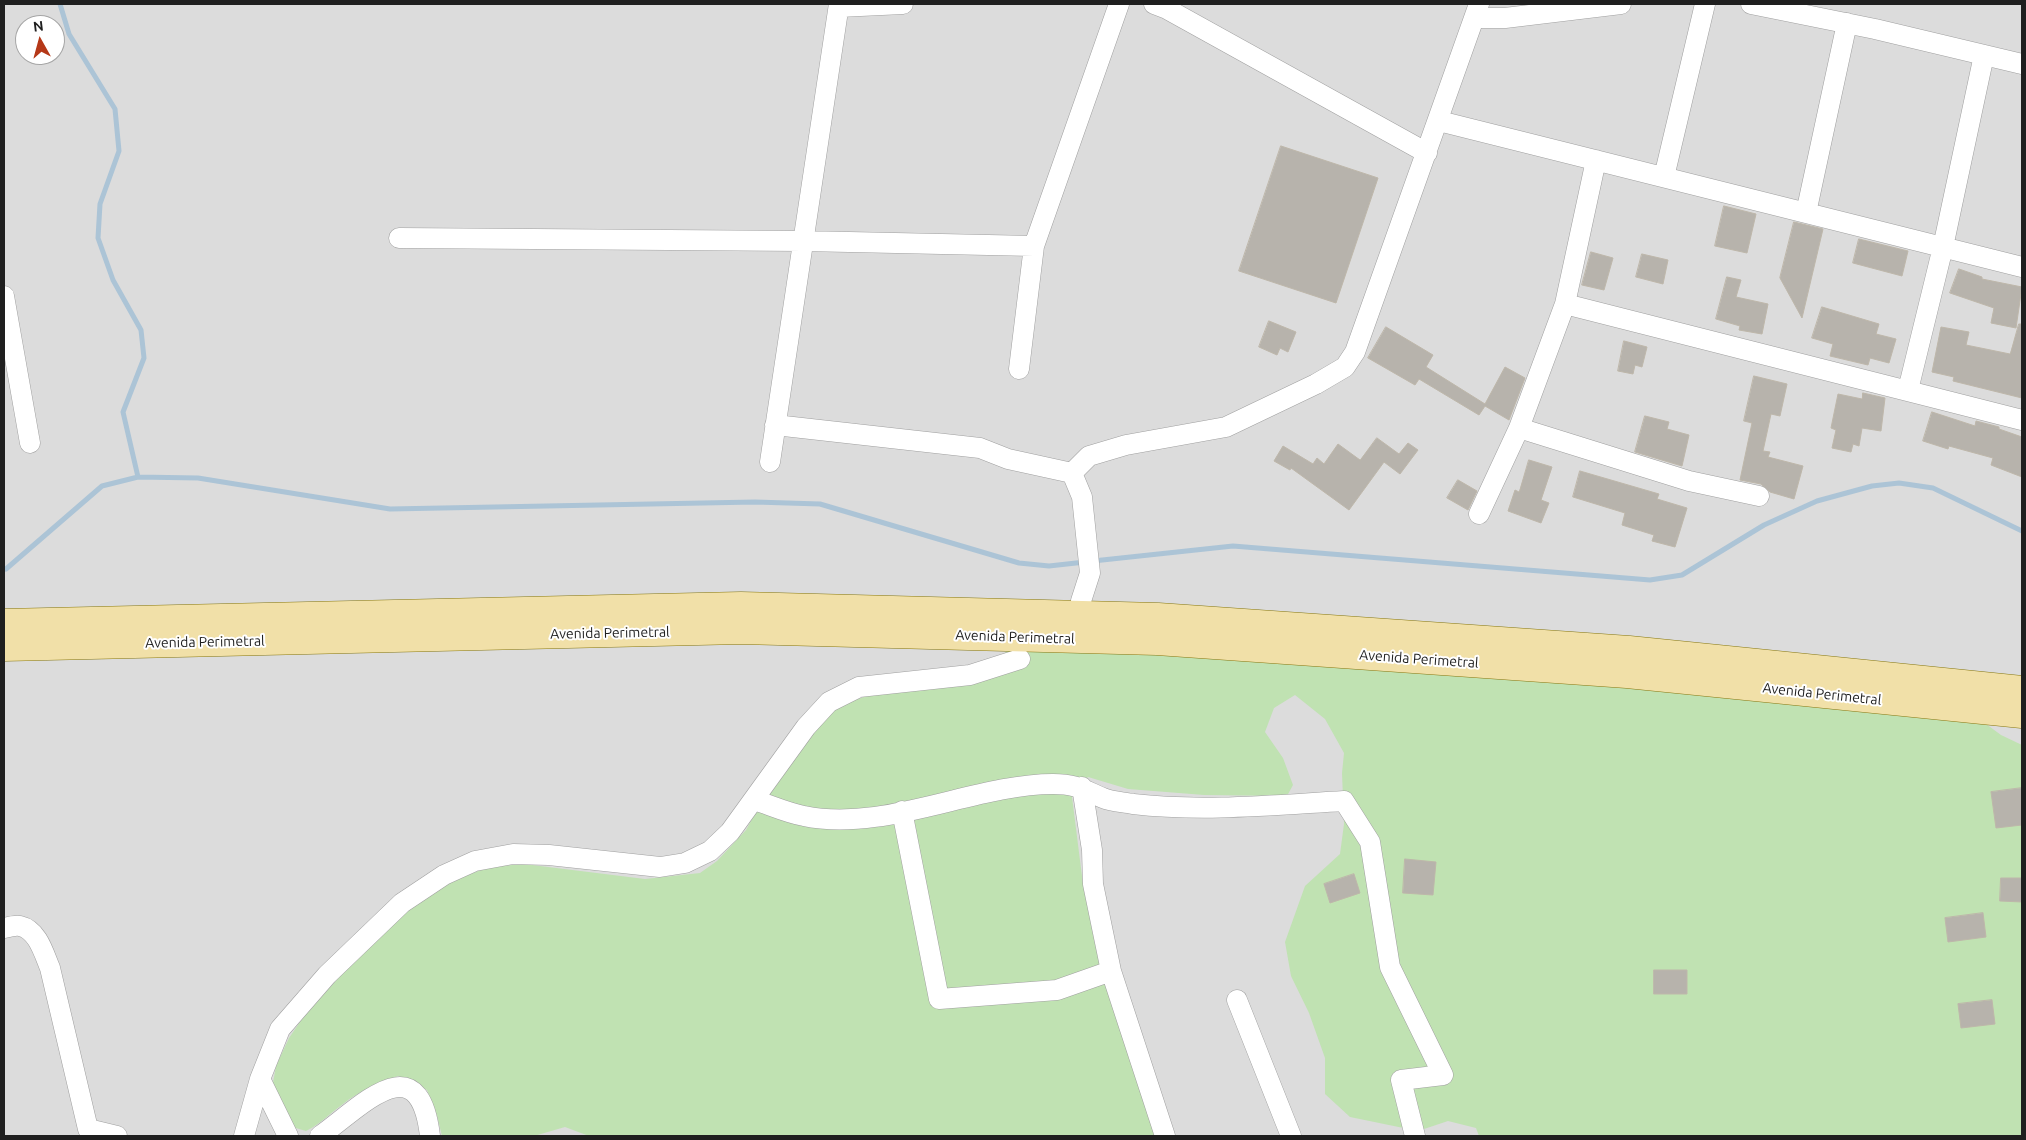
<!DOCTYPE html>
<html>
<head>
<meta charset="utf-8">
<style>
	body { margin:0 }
	#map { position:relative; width:2026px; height:1140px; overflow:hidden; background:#eeede6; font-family:Ubuntu,sans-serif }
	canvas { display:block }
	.frame { position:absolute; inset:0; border:5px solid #1f1f1f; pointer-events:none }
	.north { position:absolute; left:15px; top:15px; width:50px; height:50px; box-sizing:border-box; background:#fff; border:1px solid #a5a5a5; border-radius:50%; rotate:353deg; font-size:14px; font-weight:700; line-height:20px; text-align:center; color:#1f1f1f }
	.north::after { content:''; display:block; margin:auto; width:18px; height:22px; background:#b53818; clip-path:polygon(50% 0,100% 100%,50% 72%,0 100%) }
</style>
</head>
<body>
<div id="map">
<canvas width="2026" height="1140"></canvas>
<div class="frame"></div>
<div class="north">N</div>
</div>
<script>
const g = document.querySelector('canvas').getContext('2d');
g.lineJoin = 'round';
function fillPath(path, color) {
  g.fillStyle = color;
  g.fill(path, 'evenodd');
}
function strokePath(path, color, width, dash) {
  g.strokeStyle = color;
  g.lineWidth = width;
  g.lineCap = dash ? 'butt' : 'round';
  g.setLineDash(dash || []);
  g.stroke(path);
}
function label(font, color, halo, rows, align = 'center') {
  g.font = font + ' Ubuntu,sans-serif';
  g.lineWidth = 4;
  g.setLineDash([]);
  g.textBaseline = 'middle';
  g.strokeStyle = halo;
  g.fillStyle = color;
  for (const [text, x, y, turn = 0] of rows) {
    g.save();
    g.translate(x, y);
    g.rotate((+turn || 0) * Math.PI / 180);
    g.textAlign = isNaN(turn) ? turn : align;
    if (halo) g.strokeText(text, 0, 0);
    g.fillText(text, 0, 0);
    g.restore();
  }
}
const residential = new Path2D(`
	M4,4H2022V1136H4ZM25,25H55V55H25Z`);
const grass = new Path2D(`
	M1057,634L1982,721L2001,735L2022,745V1136H1479L1476,1128L1448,1121L1418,1131L1350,1117L1325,1094V1058L1309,1013L1291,976L1285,942L1305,886L1340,854L1344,824L1342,773L1344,753L1325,719L1295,695L1274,708L1265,732L1283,758L1293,785L1287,796L1204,795L1128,789L1088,777L1072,797L1083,884L1101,968L1156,1136H589L565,1127L534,1136H442L437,1116L427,1090L398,1076C379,1083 359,1091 343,1104C329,1114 322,1123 306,1131L289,1126L272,1088L276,1066L289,1038L306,1013L359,956L415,904L443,884L489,867L524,864L645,879L700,873L717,861L746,830L758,808L821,721L843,704L873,694L990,664L1024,638Z`);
const stream = new Path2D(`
	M60,4L69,34L115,109L119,151L100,204L98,238L113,280L141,330L144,358L123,412L138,477
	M1093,561L1233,546L1650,580L1682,575L1764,525L1817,501L1872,486L1899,483L1933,488L2022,531
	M6,569L102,486L138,477L198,478L390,509L755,502L820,504L1019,563L1049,566L1085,562`);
const building = new Path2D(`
	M1281,146L1378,178L1336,303L1239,271Z
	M1724,206L1756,214L1747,253L1715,246Z
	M1794,222L1823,229L1802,318L1780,278Z
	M1859,239L1908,251L1902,276L1853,263Z
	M1591,252L1613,258L1604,290L1582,285Z
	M1642,254L1668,260L1663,284L1636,277Z
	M1959,269L1982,277V279L2022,287L2016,328L1991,323L1994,308L1950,293Z
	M1727,277L1741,280L1736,297L1768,304L1762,334L1739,330L1740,326L1716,319Z
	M1822,307L1879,324L1876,334L1896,339L1889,363L1870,358L1868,365L1830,356L1833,344L1812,338Z
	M1269,321L1296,332L1288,352L1280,348L1277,355L1259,347Z
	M2019,324H2022V398L1953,381L1954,377L1932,372L1941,327L1969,332L1966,345L2010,354Z
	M1386,327L1433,355L1426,367L1485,404L1505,367L1525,378L1509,420L1485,406L1479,415L1419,379L1415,385L1368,358Z
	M1624,341L1647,347L1642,367L1635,365L1633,374L1618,371Z
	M1754,376L1787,384L1780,416L1771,414L1763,451L1770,452L1768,457L1803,466L1794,499L1770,492L1761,484L1740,480L1752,423L1744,421Z
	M1863,393L1885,398L1881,431L1862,428L1859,446L1853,444L1851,452L1832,448L1836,430L1831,428L1838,394L1862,399Z
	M1932,412L1975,426L1976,421L1999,427V429L2022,437V477L1991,465L1993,458L1949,446L1948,449L1923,441Z
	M1645,416L1669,422L1667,429L1689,435L1682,466L1635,452Z
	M1377,438L1399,454L1408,443L1418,450L1400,474L1384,462L1349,510L1291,468L1290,470L1274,461L1283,446L1313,464L1317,458L1324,464L1338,444L1360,460Z
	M1529,460L1552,467L1541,500L1549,503L1541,523L1508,511L1515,490L1519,492Z
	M1580,471L1659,494L1657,499L1687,508L1675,547L1652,541L1654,535L1622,525L1625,513L1573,497Z
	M1458,480L1477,491L1468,510L1447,498Z
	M2022,788V825L1996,828L1991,792Z
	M1405,859L1436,862L1433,895L1403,893Z
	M1354,874L1360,893L1330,903L1324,884Z
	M2001,878H2022V902L2000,901Z
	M1983,913L1986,937L1948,942L1945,918Z
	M1654,970H1687V994H1654Z
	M1992,1000L1995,1024L1961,1028L1958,1004Z`);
const minor = new Path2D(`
	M1154,4L1167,9L1427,153
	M1751,4L1875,29L2022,64
	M839,7L903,4
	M1474,18H1505L1621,4
	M1439,121L2022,267
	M1664,177L1705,4
	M1806,213L1847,23
	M399,238L803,241L1034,246
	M4,296L30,443
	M1565,304L2022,420
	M1019,369L1034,246L1119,4
	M1908,390L1943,247L1984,55
	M775,425L980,448L1008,459L1072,473
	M1519,428L1689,481L1759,496
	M770,462L839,4
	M1479,514L1519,428L1565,304L1596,160
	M1081,601L1090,573L1082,497L1072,473L1089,456L1126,445L1226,427L1316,384L1345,367L1355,352L1479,4
	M1082,787L1092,850L1093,884L1111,971L1165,1136
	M754,800C770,805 787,813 804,816C883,833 975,784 1053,784C1077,784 1084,790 1103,798C1112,802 1124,802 1133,804C1203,812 1274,805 1344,801L1370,842L1390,967L1443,1075L1401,1080L1415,1136
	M902,811L939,999L1057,990L1111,971
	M4,928C8,927 16,925 20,926C38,930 44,954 50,968L88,1129L117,1136
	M1237,1000L1291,1136
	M260,1079L288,1136
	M244,1136L260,1079L280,1029L327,975L402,903L444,875L475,861L513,854L549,855L660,867L685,863L710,851L730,832L806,727L829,702L859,687L970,675L1020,659
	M320,1136C361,1107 419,1042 430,1136`);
const primary = new Path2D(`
	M4,623L741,606L1158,617L1629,650L2022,690
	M4,647L741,630L1157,641L1627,674L2022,714`);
const streetNames = [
	["Avenida Perimetral",610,633,-1],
	["Avenida Perimetral",1015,637,2],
	["Avenida Perimetral",205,642,-1],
	["Avenida Perimetral",1419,659,4],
	["Avenida Perimetral",1822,694,6]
];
fillPath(residential, '#dcdcdc');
fillPath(grass, '#c0e2b2');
strokePath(stream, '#acc4d6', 5);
fillPath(building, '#b7b3ac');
strokePath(building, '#beb7aa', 1);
strokePath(minor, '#a0a0a0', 21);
strokePath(primary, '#877812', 29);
strokePath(minor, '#fff', 20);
strokePath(primary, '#f1e0a8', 28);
label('14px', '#1f1f1f', '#fff', streetNames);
</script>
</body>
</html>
